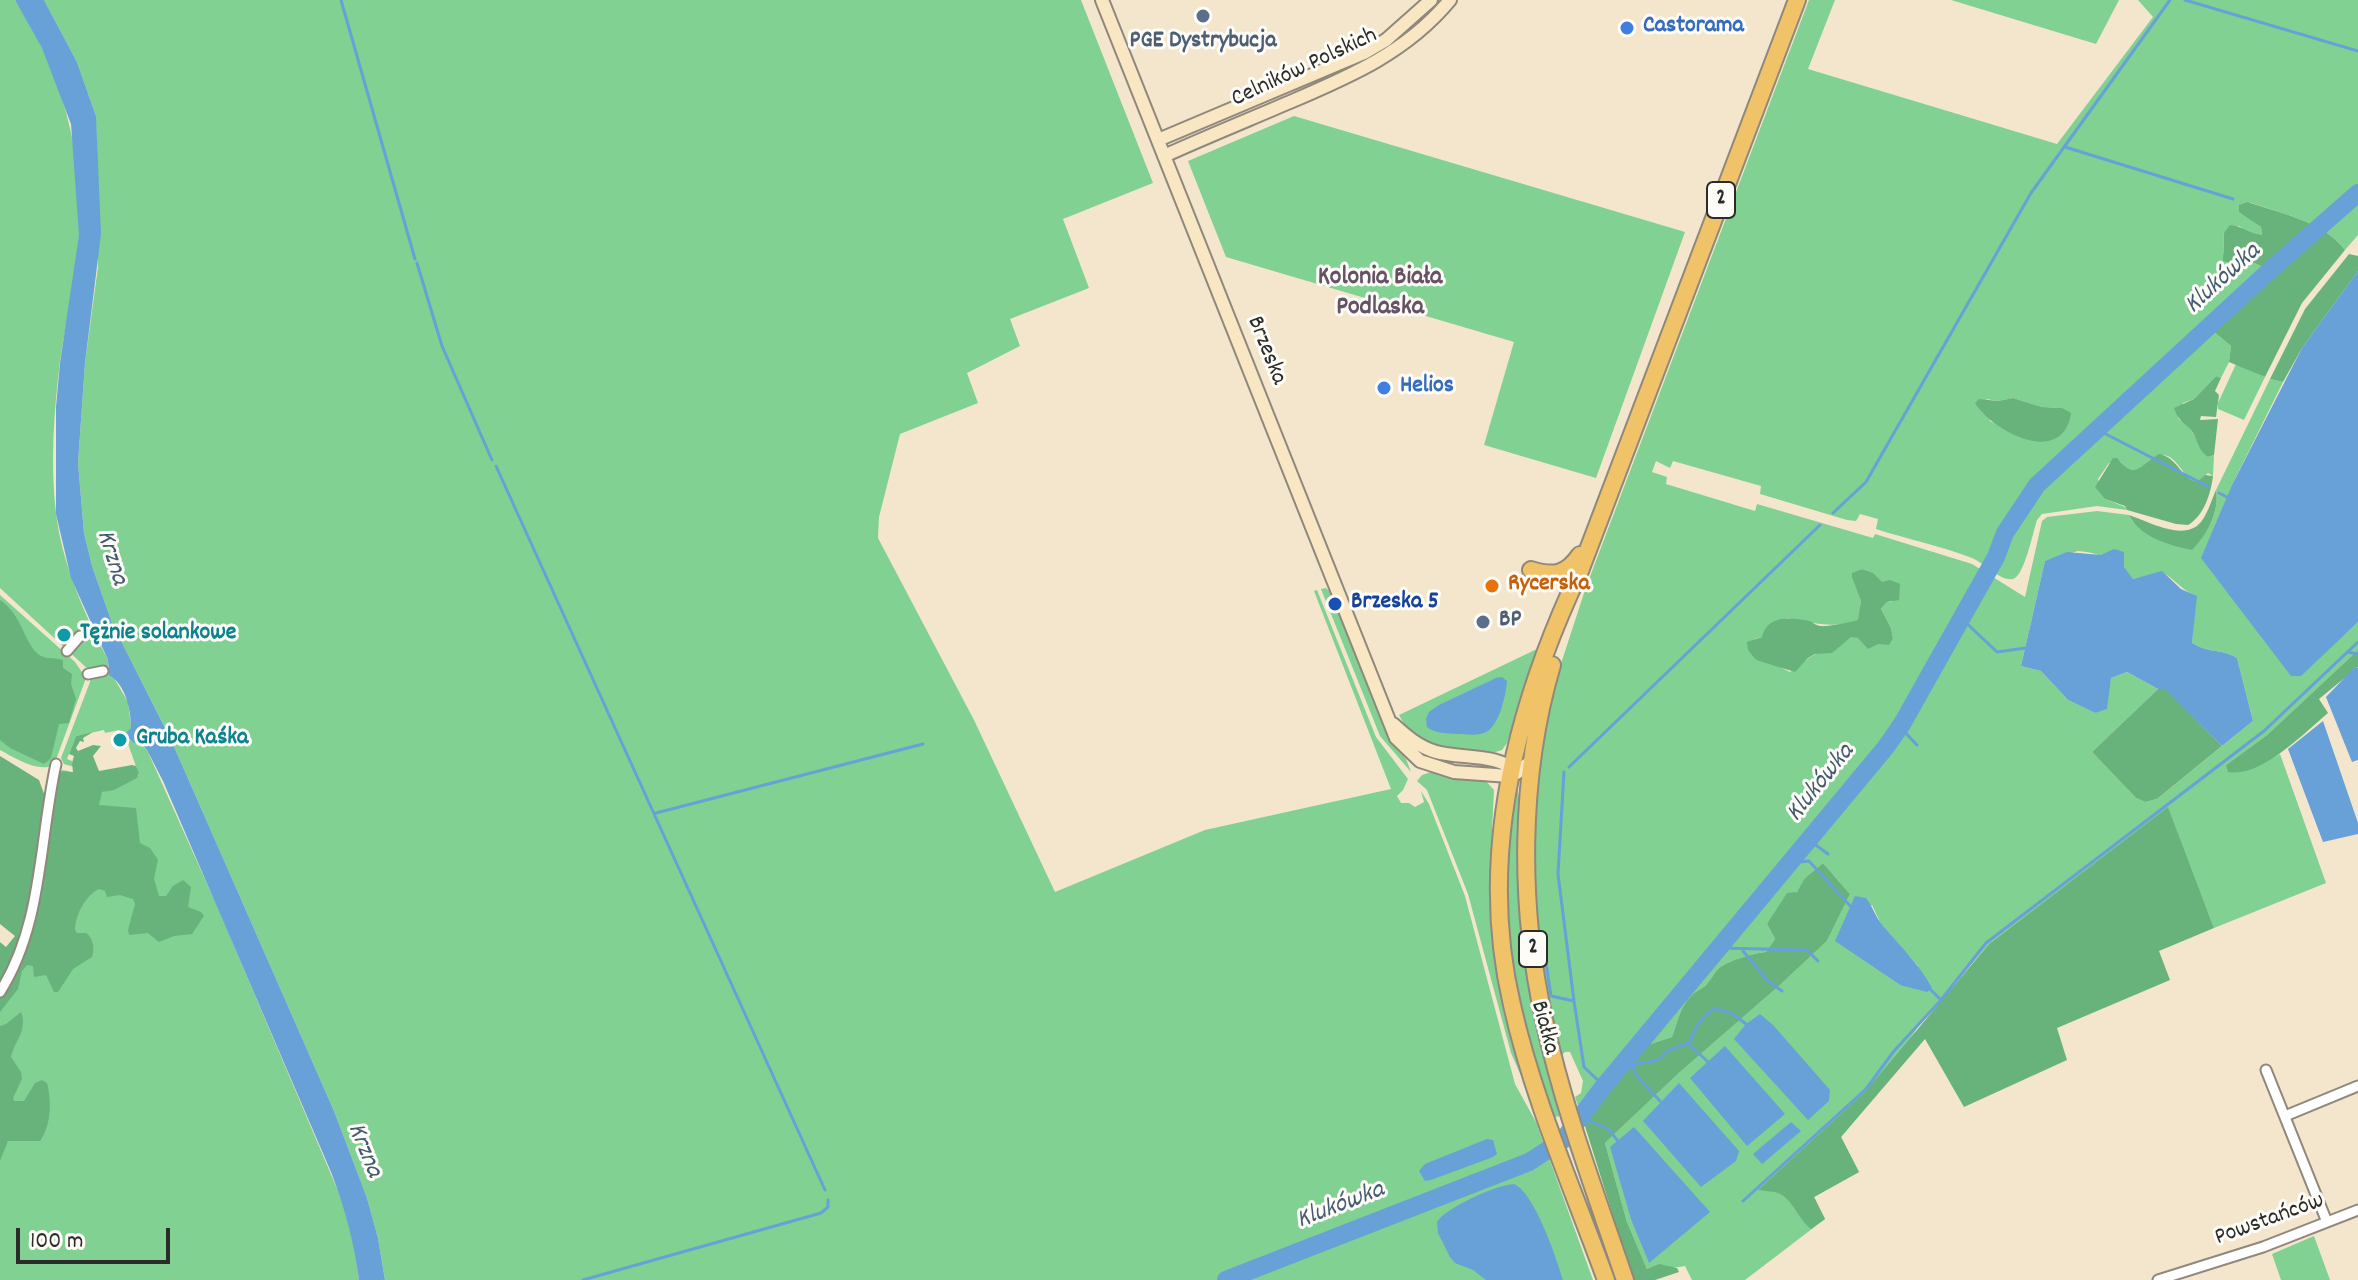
<!DOCTYPE html>
<html>
<head>
<meta charset="utf-8">
<style>
	body { margin:0 }
	#map { position:relative; width:2358px; height:1280px; overflow:hidden; background:#f3e6cd; font-family:Dekko,sans-serif }
	canvas { display:block }
	.scale { position:absolute; left:16px; top:1228px; width:154px; height:36px; box-sizing:border-box; border:4px solid #2b2b2b; border-top:0; padding-left:10px; font-size:24px; line-height:28px; white-space:nowrap; color:#2b2b2b; -webkit-text-stroke:6px #fdfcf7; paint-order:stroke }
</style>
</head>
<body>
<div id="map">
<canvas width="2358" height="1280"></canvas>
<div class="scale">100 m</div>
</div>
<script>
const g = document.querySelector('canvas').getContext('2d');
g.lineJoin = 'round';
function fillPath(path, color) {
  g.fillStyle = color;
  g.fill(path, 'evenodd');
}
function strokePath(path, color, width, dash) {
  g.strokeStyle = color;
  g.lineWidth = width;
  g.lineCap = dash ? 'butt' : 'round';
  g.setLineDash(dash || []);
  g.stroke(path);
}
function label(font, color, halo, rows, align = 'center') {
  g.font = font + ' Dekko,sans-serif';
  g.lineWidth = 6;
  g.setLineDash([]);
  g.textBaseline = 'middle';
  g.strokeStyle = halo;
  g.fillStyle = color;
  for (const [text, x, y, turn = 0] of rows) {
    g.save();
    g.translate(x, y);
    g.rotate((+turn || 0) * Math.PI / 180);
    g.textAlign = isNaN(turn) ? turn : align;
    if (halo) g.strokeText(text, 0, 0);
    g.fillText(text, 0, 0);
    g.restore();
  }
}
const green = new Path2D(`
	M0,0H15C61,68 84,153 79,236C77,278 66,320 60,361C54,410 50,464 56,513C62,564 85,615 108,660V668L128,702L131,725V729L124,735L119,730L105,733L104,730L76,736L67,759L72,761L74,767L64,764L61,758L90,682V671L0,588Z
	M44,0H1081L1153,183L1063,219L1089,288L1010,319L1020,346L967,373L978,403L900,434L879,517L878,538L974,720L1055,892L1205,830L1391,789L1314,591L1317,590L1376,737L1408,779L1403,790L1397,796L1401,803H1409L1415,807L1424,802L1421,791L1429,804L1465,896L1515,1084L1536,1122L1593,1280H385L378,1238L367,1198L334,1111L172,742L112,623L92,566L84,533L78,463L85,363L98,267L96,116L77,62Z
	M1809,0H1835L1808,69L2057,144L2153,17L2138,0H2358V235L2345,250C2323,221 2282,214 2249,202L2253,221L2261,227L2262,236L2249,233L2239,226L2224,233L2223,254L2237,255L2274,272L2219,321L2214,332L2231,346L2229,362L2221,378L2216,376L2194,399L2183,403L2178,418L2191,430L2208,457L2214,455L2213,476L2208,473L2197,482C2183,479 2178,456 2163,455C2144,454 2138,487 2120,461L2109,463L2098,479L2105,499L2125,507L2127,510L2097,506L2042,514L2037,520C2033,532 2025,572 2015,578C2004,585 1983,562 1972,558C1941,546 1907,539 1876,529L1878,519L1860,514L1856,521L1847,520L1760,494L1761,486L1673,461L1670,468L1656,461L1652,472L1667,477L1666,484L1755,511L1757,504L1873,538L1875,534L1972,564L2025,597L2042,521L2047,517L2097,511L2129,515L2133,522L2192,549C2207,535 2220,511 2216,490L2270,379L2283,382L2233,483L2344,635L2358,622V650L2267,735L2226,765L2256,767L2280,754L2326,883L2214,928L2168,808L1989,944L1919,1025L1871,1101L1841,1137L1859,1172L1814,1197L1825,1219L1745,1280H1692L1685,1266C1675,1269 1661,1266 1647,1269L1627,1222L1605,1143L1679,1073L1780,985L1827,941L1850,894L1823,863L1805,878L1802,886L1767,924L1775,939L1766,952C1753,953 1727,961 1718,969C1713,974 1711,980 1706,985C1702,989 1695,991 1691,996C1680,1007 1677,1023 1672,1037L1647,1045L1617,1075L1584,1123L1575,1097L1581,1093L1583,1081L1570,1052H1565L1559,1058L1536,935L1532,822L1544,730L1554,685L1586,587ZM2013,398L2042,407L2062,408L2028,440L1990,421L1986,399L1998,401ZM2078,551C2101,553 2119,561 2133,579L2162,572C2176,580 2179,588 2196,596L2192,643C2210,654 2220,648 2237,658L2253,721L2157,799L2145,802L2136,798L2092,752L2158,689L2127,672L2111,678L2106,702L2095,713L2068,700L2041,671L2021,666L2045,561ZM1862,569C1879,576 1884,586 1892,602H1887L1881,609L1891,628L1893,638L1878,644L1851,636C1841,647 1829,648 1816,654C1806,658 1800,667 1790,672L1772,663L1756,660L1751,652L1755,639L1762,637L1787,618C1811,623 1834,629 1859,620L1861,601L1853,573ZM1872,905L1881,924L1918,966L1900,985L1836,941Z
	M1951,0H2119L2096,44Z
	M1294,116L1685,232L1596,478L1484,445L1514,342L1226,257L1188,161Z
	M2236,364L2265,377L2244,420L2218,409V403Z
	M1326,588L1330,592L1384,728L1406,759L1411,772L1380,736L1321,589Z
	M0,595L75,662L86,678L54,765C38,773 15,758 0,750Z
	M1537,649L1507,743L1502,750L1489,754L1440,749L1409,733L1399,715Z
	M126,738L139,742L147,750L217,906L344,1205L354,1243L359,1280H0V995L25,950L62,770L68,771L102,792L122,785L139,775Z
	M1434,771L1479,778L1485,780L1494,790L1489,892L1493,953L1504,1014L1526,1087L1511,1053L1468,894L1427,790L1417,781L1422,775Z
	M1516,786C1525,806 1518,876 1519,903C1523,976 1540,1046 1560,1116L1551,1118L1511,978L1503,881Z
	M2314,1236L2330,1280H2281L2272,1254Z`);
const forest = new Path2D(`
	M2248,202C2282,214 2323,221 2345,250L2302,303L2265,377L2229,362L2231,346L2214,332L2219,321L2274,272L2237,255L2230,263L2223,261L2224,233L2230,225C2242,226 2250,234 2262,235L2261,227L2239,212V205Z
	M2349,254L2358,256V271L2302,348L2283,382L2270,379L2305,309Z
	M2216,376L2221,378L2215,391L2219,395L2216,417L2201,416L2200,420L2218,419L2214,455L2208,457C2197,450 2198,437 2190,429C2182,422 2178,419 2174,408L2194,399Z
	M2013,398L2042,407L2062,408L2071,413C2063,468 1993,432 1975,403L1979,399L1998,401Z
	M2159,454C2177,457 2181,478 2197,482L2205,475L2213,476C2211,493 2204,516 2188,525L2176,524L2127,510L2125,506L2105,499L2095,487L2113,458H2117C2137,482 2138,465 2159,454Z
	M2216,490C2220,511 2207,535 2192,550C2169,545 2141,538 2129,515C2147,521 2181,540 2198,525C2207,517 2211,501 2216,490Z
	M1862,569L1873,573L1882,582L1890,580L1900,584L1899,600L1887,602L1881,609L1891,628L1893,638L1889,645L1878,644L1868,649L1858,638L1851,637L1832,653L1815,654L1808,658L1795,672L1756,660L1748,650L1747,642L1762,637C1768,615 1789,617 1809,621C1813,622 1816,626 1821,626C1826,627 1852,622 1858,620L1861,601L1852,577V573Z
	M0,600C23,616 23,641 38,654C45,660 55,657 63,660V668L72,674L71,684L76,699L69,723L59,724L51,758L44,764L10,748L0,740Z
	M2358,650V667L2319,699L2328,713C2304,733 2261,778 2228,772L2226,765L2267,735Z
	M2165,688L2222,746L2157,799L2145,802L2136,798L2092,752L2158,689Z
	M93,732L83,738L84,742L80,741L76,748L78,751L93,745L101,746L93,756L99,771L132,765L136,766L139,773L137,778L114,790L102,792L99,805L136,808L140,843L150,848L158,860L154,879L159,896H166L173,886L183,880L191,887L188,907L201,912L204,916L192,934L174,936L159,942L148,933L129,935L128,930L135,904L133,899L120,895L107,897L105,891L99,889C86,895 75,915 75,930L77,933H86C93,938 95,948 92,957L73,969L58,992H54L46,975L34,977L33,966L27,965L22,971L18,989L0,1012V995L25,950L34,916L58,771L73,772L72,763L74,756L69,754L76,736Z
	M0,756L39,780L47,802L30,914L0,988V942L6,947L15,936L0,924Z
	M2168,807L2214,928L2159,951L2170,980L2057,1028L2067,1060L1964,1107L1925,1039L1841,1137L1859,1172L1814,1197L1825,1219L1811,1229C1798,1219 1793,1199 1778,1193C1772,1191 1764,1191 1758,1190L1865,1092L1989,944Z
	M1823,863L1850,894L1827,941L1780,985L1679,1073L1605,1143L1627,1222L1647,1269L1659,1264L1677,1268L1679,1272L1655,1280H1633L1584,1123L1617,1075L1647,1045L1672,1037C1677,1023 1680,1007 1691,996C1695,991 1702,989 1706,985C1711,980 1713,974 1718,969C1727,961 1753,953 1766,952L1775,939L1767,924L1787,893L1797,892L1805,878Z
	M21,1012C28,1030 15,1040 11,1057L21,1072L22,1079L13,1098L14,1101H24L35,1083L42,1080L47,1083C52,1102 51,1126 40,1141H8L0,1161V1026L6,1024Z`);
const water = new Path2D(`
	M15,0H44L77,62L96,116L101,234L85,363L78,463L84,533L92,566L112,623L172,742L334,1111L367,1198L378,1238L385,1280H359C354,1242 345,1208 331,1172L163,781L147,750L140,742L135,743L124,735L131,728C131,710 126,685 109,675L108,660L71,578L56,514V407L60,363L79,235L71,124L42,48Z
	M2358,271V622L2301,676H2291L2201,558L2233,483L2302,348Z
	M2114,549L2124,552V567L2133,579L2162,571L2181,589L2197,596L2192,643C2210,654 2220,648 2237,658L2253,721L2222,746L2165,689H2158L2127,672L2111,678L2107,709L2095,713L2068,700L2041,671L2021,666L2045,561L2067,552L2101,555Z
	M2354,668H2358V760L2352,762L2326,697Z
	M1502,677L1507,681C1506,695 1499,728 1484,733C1476,736 1466,734 1458,734C1446,733 1436,734 1427,727L1426,719L1429,712L1439,705L1496,678Z
	M2323,721L2358,823V834L2323,842L2288,749Z
	M1855,896L1866,898C1873,907 1876,918 1883,926C1898,943 1922,968 1932,988L1927,992L1900,985L1835,941Z
	M1760,1014L1773,1025L1830,1090L1829,1101L1808,1120L1734,1039L1746,1024Z
	M1725,1046L1785,1114L1747,1146L1690,1078Z
	M1679,1083L1739,1151L1736,1161L1701,1187L1643,1121Z
	M1791,1122L1801,1131L1762,1164L1753,1154Z
	M1634,1127L1710,1212L1649,1263L1631,1219L1610,1147Z
	M1487,1139L1493,1140L1497,1154L1493,1157L1431,1180L1425,1181L1419,1171L1425,1164Z
	M1514,1184C1534,1192 1557,1259 1563,1280H1486L1473,1270L1455,1263L1450,1257L1438,1233L1437,1222C1447,1207 1496,1185 1514,1184Z`);
const stream = new Path2D(`
	M341,0L415,259
	M2185,0L2358,51
	M2065,147L2233,199
	M417,263L442,346L492,460
	M2096,429L2209,487
	M496,466L825,1190
	M2219,493L2227,497
	M1833,513L1866,482L2031,193L2170,0
	M1961,618L1997,652L2026,648
	M2347,652L2358,654
	M1900,727L1917,745
	M1569,767L1820,525
	M1564,772L1558,874L1574,1001L1584,1067L1604,1086
	M656,813L923,744
	M1809,840L1828,854
	M1790,863L1809,861L1852,908
	M1718,948L1807,950L1818,961
	M1743,951L1769,982L1782,991
	M1545,956L1551,996L1574,1001
	M1929,988L1941,1000
	M1689,1044L1707,1061
	M1625,1061L1633,1065L1658,1060L1669,1050L1689,1043L1698,1024L1714,1008L1733,1014L1746,1024
	M1633,1065L1635,1074L1660,1101
	M1581,1117L1608,1129L1618,1141
	M1743,1201L1866,1089L1894,1051L1941,1000L1986,943L2264,731L2358,642
	M583,1280L821,1213L828,1207V1200`);
const river = new Path2D(`
	M1226,1280L1529,1162L1563,1140L1604,1086L1886,747L1902,724L1996,557L2005,533L2037,485L2268,272L2358,193`);
const street = new Path2D(`
	M67,651L80,636
	M88,674L103,671
	M0,992C43,924 39,841 56,764
	M2266,1070L2327,1222
	M2285,1116L2358,1086
	M2158,1280L2263,1247L2358,1210`);
const secondary = new Path2D(`
	M1102,0L1396,738L1420,761L1454,772L1509,776L1534,760
	M1158,140L1364,53L1386,40L1431,0
	M1164,156C1206,137 1248,120 1290,102C1351,76 1407,52 1450,0
	M1393,724C1406,736 1419,747 1436,752C1461,759 1500,753 1517,773`);
const highway = new Path2D(`
	M1531,570C1554,577 1566,575 1580,555
	M1552,665C1519,777 1519,906 1544,1019C1563,1108 1596,1194 1625,1280
	M1606,1280C1573,1189 1533,1099 1512,1005C1477,857 1516,706 1580,571L1797,0`);
const markers = [
	[1203,16,8,"#5c6f8a"],
	[1627,28,8,"#3f7fe0"],
	[1384,388,8,"#3f7fe0"],
	[1492,586,8,"#e8710a"],
	[1335,604,8,"#1a4fb4"],
	[1483,622,8,"#5c6f8a"],
	[64,635,8,"#0f9aa8"],
	[120,740,8,"#0f9aa8"]
];
const shields = [
	[1721,200,28],
	[1533,949,28]
];
const shieldNames = [
	["2",1721,200],
	["2",1533,949]
];
const shopNames = [
	["Castorama",1643,28],
	["Helios",1400,388]
];
const serviceNames = [
	["PGE Dystrybucja",1203,43],
	["BP",1499,622,"left"]
];
const streetNames = [
	["Celników Polskich",1305,69,-25],
	["Brzeska",1265,351,68],
	["Białka",1543,1028,75],
	["Powstańców",2270,1221,-20]
];
const foodNames = [
	["Rycerska",1508,586]
];
const transitNames = [
	["Brzeska 5",1351,604]
];
const cultureNames = [
	["Tężnie solankowe",80,635],
	["Gruba Kaśka",136,740]
];
const neighbourhoodNames = [
	["Kolonia Biała",1380,279],
	["Podlaska",1380,309]
];
const waterNames = [
	["Klukówka",2224,280,-42],
	["Krzna",110,558,73],
	["Klukówka",1822,784,-51],
	["Krzna",363,1151,68],
	["Klukówka",1341,1207,-21]
];
fillPath(green, '#80d192');
fillPath(forest, '#68b37c');
fillPath(water, '#67a1d7');
strokePath(stream, '#67a1d7', 3);
strokePath(river, '#67a1d7', 18);
strokePath(street, '#8f887c', 13);
strokePath(secondary, '#8f887c', 16);
strokePath(highway, '#8f887c', 20);
strokePath(street, '#fff', 9);
strokePath(secondary, '#f9e7c3', 12);
strokePath(highway, '#f1c369', 16);
for (const [x, y, r, color] of markers) {
  const dot = new Path2D();
  dot.arc(x, y, r, 0, 2 * Math.PI);
  g.fillStyle = color;
  g.fill(dot);
  strokePath(dot, '#fdfcf7', 3);
}
for (const [x, y, w] of shields) {
  const box = new Path2D();
  box.roundRect(x - w / 2, y - 18, w, 36, 6);
  g.fillStyle = '#fdfcf7';
  g.fill(box);
  strokePath(box, '#2b2b2b', 2);
}
label('bold 22px', '#2b2b2b', null, shieldNames);
label('bold 24px', '#366cbe', '#fdfcf7', shopNames, 'left');
label('bold 24px', '#4e5e75', '#fdfcf7', serviceNames);
label('24px', '#2b2b2b', '#fdfcf7', streetNames);
label('bold 24px', '#c56008', '#fdfcf7', foodNames, 'left');
label('bold 24px', '#164399', '#fdfcf7', transitNames, 'left');
label('bold 24px', '#0d838f', '#fdfcf7', cultureNames, 'left');
label('bold 26px', '#655264', '#fdfcf7', neighbourhoodNames);
label('italic 26px', '#435a70', '#fdfcf7', waterNames);
</script>
</body>
</html>
